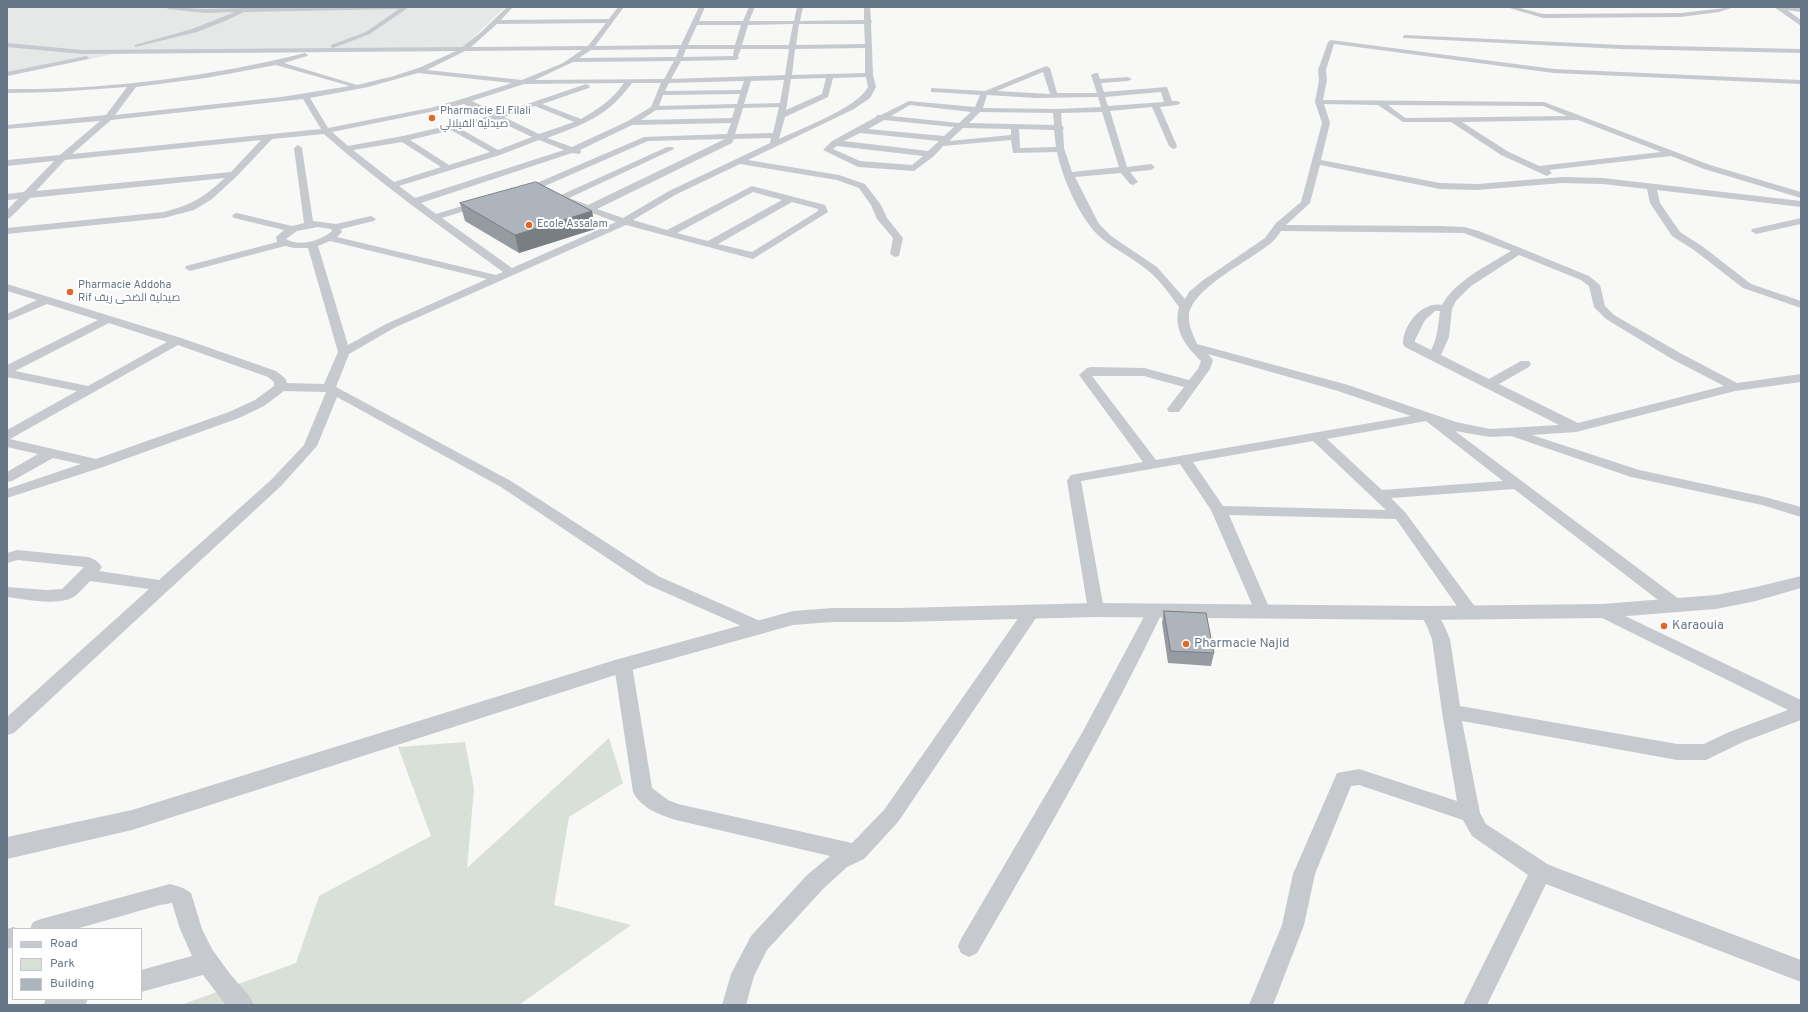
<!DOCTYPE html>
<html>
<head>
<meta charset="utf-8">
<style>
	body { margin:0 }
	#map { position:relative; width:1808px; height:1012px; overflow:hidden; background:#f8f8f6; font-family:Overpass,sans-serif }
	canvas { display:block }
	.frame { position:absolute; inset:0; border:8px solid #677687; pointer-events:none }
	.legend { position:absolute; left:12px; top:928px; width:130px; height:72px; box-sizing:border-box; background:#fff; border:1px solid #c2c8cf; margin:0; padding:5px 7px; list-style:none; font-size:12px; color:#677687 }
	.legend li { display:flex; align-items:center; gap:8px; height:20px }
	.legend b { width:20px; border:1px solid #c2c8cf }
</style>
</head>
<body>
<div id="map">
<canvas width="1808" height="1012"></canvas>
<div class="frame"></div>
<ul class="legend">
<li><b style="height:5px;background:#c6c9cd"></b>Road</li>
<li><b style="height:11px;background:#d9e0d7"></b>Park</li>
<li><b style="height:11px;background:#adb4bb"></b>Building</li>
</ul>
</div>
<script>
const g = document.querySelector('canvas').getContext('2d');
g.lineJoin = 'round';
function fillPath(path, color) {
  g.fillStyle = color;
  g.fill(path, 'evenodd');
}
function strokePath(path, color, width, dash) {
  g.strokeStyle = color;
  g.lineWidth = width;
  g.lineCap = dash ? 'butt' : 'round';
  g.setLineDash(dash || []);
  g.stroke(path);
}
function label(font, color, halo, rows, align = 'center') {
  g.font = font + ' Overpass,Cairo,sans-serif';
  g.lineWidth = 4;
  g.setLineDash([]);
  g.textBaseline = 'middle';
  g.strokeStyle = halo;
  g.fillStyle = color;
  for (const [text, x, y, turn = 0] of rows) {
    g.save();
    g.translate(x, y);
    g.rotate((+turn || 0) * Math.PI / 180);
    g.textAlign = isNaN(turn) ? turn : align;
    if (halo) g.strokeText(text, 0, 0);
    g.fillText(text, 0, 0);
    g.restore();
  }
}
const built = new Path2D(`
	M7,7H505L459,51L114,54L7,76Z`);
const green = new Path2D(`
	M609,738L623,783L569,817L554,905L631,925L519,1005H181L296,963L319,896L431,836L398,747L465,742L474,789L467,868Z`);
const minor = new Path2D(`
	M165,7L205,9L242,8L244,7H409L370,34L333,48L331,47V45L366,32L399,9L244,12L225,21L197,32L135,47V45L192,29L235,12L205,13L168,9Z
	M507,7H513L501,20L609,19L618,7H624L595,46L681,45L699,7H705L699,21H743L749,7H755L749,21H794L797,7H803L800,21L864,20V7H870L871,20L872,22L871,23L873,75L876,87L870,98L854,109L748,160L839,175L865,184L881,205L887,218L903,238L899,256L895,257L890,254L893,238L877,219L871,205L859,188L837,180L740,164L675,195L633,220L667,230L752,186L825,205L828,212L753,259L626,225L394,328L349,354L336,387L511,481L658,576L767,624L770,628L767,632L761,634L755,632L646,584L501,487L337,397L317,446L281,486L14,733L7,735V717L149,589L90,581C85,586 80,592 75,596C59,607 24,599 7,597V587L46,590L62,589L84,567L18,560L7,563V553L17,550L88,557C94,559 98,561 102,567L99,571L159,580L271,480L304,445L326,392L284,391L264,406L239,418L103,467L7,498V489L81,464L53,458L12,481L7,482V472L38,454L7,447V430L77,391L7,377V365L98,320L47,304L7,321V314L37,300L7,291V284L181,338L276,371L285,378L287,383L324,384L338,352L308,248H294L285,246L190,271L185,268L186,266L277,242L276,237L284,230L234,218L232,216L234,214L237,213L292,226L304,223L294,148L298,145L302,148L313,221L336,224L371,216L376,219L374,221L341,229L342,232L337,237L496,275L503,272C442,227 380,184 324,134L272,139L237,176L212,199L194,210L164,218L7,234V228L164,212C194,204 202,198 225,178L30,198L10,218L7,219V210L18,199L7,200V194L24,192L54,161L7,166V160L60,155L100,121L7,129V125L106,115L127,87L56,92L7,93V89C107,90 208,77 305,53L308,55L307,56L284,63L357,85L394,76L421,67L456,51L82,54L7,47V43L82,50L462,47L480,33ZM606,23L588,46L471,47L497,24ZM793,24L789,45H742L748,25ZM799,24H864L865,44L796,45ZM697,25H741L735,45H688ZM865,48V73L792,75L795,49ZM679,49L676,57L579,58L591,50ZM686,49H734L733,56L683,57ZM741,49H789L785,75L671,79L681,61L736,60L739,58L738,56ZM582,50L563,63L522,80L427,70L465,51ZM674,61L664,79L535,80L573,62ZM276,65L350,86L281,97L115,115L136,87L206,78ZM418,73L512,83L462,99L430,108L328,128L310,98L368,87ZM866,77L868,87C857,108 802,128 779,139L785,117L828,97L833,78ZM826,78L822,94L786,110L791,79ZM784,80L780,103L744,104L751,81ZM744,81L741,90L665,91L669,83ZM624,83C612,100 598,109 581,119L542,104L589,88L590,86L586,84L498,114L472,101L524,84ZM632,83H661L651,107L628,121L572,147L547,138C584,124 607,117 632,83ZM740,94L737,104L659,106L663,95ZM303,99L321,129L72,154L111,120ZM464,104L490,116L403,136L348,146L332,132L430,112ZM535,106L574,122L539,134L504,117ZM779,107L773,133L735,134L743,108ZM735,108L732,118L641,120L656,110ZM496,120L532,137L498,150L459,128ZM731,123L727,134L644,137L532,185L518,189L516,191L518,193L521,194L538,189L648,141L725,139L588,205L569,198L674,149L673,147H667L559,196L557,198L559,200H565L566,203L616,222L512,268L442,218L484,205L486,203L484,201H478L436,214L421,203L572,153L580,154L581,152L580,150L632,125ZM451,130L490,152L449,165L410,140ZM771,138L770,143L669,191L623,218L597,209L732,143L734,139ZM261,140L231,172L36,191L65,160ZM539,140L564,150L415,198L399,186L500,155ZM402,142L441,167L394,182L353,150ZM753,192L782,200L708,241L677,233ZM792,202L818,209V211L752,252L718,244ZM318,227L331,229L332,231C320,241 300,247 286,239L297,231ZM330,241L487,279L386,324L348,345L318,246ZM109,323L167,342L88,386L15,371ZM178,345L268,377L274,382V386L255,400L229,412L96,459L10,439Z
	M1506,7H1516L1543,14L1681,13L1734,7L1719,12L1681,17L1543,18Z
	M1776,7L1801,8V12L1779,9Z
	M1405,35L1621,45L1801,49V53L1621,49L1403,38V36Z
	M1331,40L1554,69L1801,80V84L1554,73L1334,44L1326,70L1327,80L1323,100L1544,102L1710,165L1801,192V198L1704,169L1671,156L1549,170L1552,173L1547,176L1501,155L1451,122H1403L1378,105L1324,104L1330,123L1321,160L1440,183L1477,184L1562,177L1603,178L1801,201V207L1657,190L1660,203L1680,232L1702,246L1751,284L1801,301V308L1743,288L1694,250L1672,236L1650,203L1647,189L1603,184L1562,183L1477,190L1440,189L1320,165L1310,203L1286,225L1440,226L1464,227L1479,231L1589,276L1600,285L1605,306L1614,315L1680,353L1737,383L1801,374V382L1735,391L1576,432L1532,435L1639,470L1765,497L1801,507V517L1762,505L1631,477L1511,436L1490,437L1455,431L1683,602L1685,606L1683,610L1677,612L1671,610L1514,489L1391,498L1405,512L1476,608L1478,612L1476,616L1470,618L1464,616L1396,519L1229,515L1271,612L1269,616L1263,618L1257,616L1211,510L1180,464L1081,481L1104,610L1102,614L1096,616L1090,614L1088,610L1067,481L1071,475L1076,474L1143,462L1079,375L1087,368L1091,367L1144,368L1189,380L1198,369L1201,361C1185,346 1173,329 1179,307C1168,292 1158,277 1142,266C1128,255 1110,247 1097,234C1079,216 1062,177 1057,152L1013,153L1011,140L943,146L934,156L914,171L858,167L823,150L832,141L876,117L877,115H881L909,101L975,107L980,95L934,92H931V88L985,91L1046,66L1050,68L1057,93H1097L1091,75L1095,73H1098L1100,79L1128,77L1132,79L1128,81L1101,83L1104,92L1167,87L1172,101H1177L1181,103L1177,105L1160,107L1177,146L1176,148L1173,149L1169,146L1152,107L1110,111L1127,167L1151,164L1155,167L1151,170L1130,172L1138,182L1133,185L1130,184L1121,173L1075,177L1099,224L1111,236L1157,267L1185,299L1189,292L1202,281L1265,238L1276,223L1301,202L1322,123L1315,102L1319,80L1318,70L1328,42ZM1043,72L1050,94L997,91ZM1161,92L1164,102L1108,106L1105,97ZM987,95L1036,98L1098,97L1101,107L1057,109L983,108ZM910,105L971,112L959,123L891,116ZM1388,105L1543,106L1567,116L1405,118ZM980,112L1053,113L1054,125L969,123ZM1102,112L1119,167L1072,172L1064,148L1063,130L1064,128L1062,126L1061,113ZM884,120L954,127L944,136L868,129ZM1578,120L1661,152L1539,166L1507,151L1462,122ZM963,128L1011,129V135L949,141ZM1019,129L1054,130L1056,147L1020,148ZM860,133L939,141L928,151L844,141ZM837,146L923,156L912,165L860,161L833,149ZM1281,231L1464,233L1511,251C1487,266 1456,280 1442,305C1422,301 1403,325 1403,344L1405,347L1559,425L1490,429L1456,422L1348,385L1197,344C1193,334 1188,325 1189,315C1192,288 1251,260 1271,243C1275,240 1278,235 1281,231ZM1519,255L1581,280L1589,286L1594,307L1606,319L1672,359L1724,386L1578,423L1499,384L1529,367L1531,364L1529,361H1521L1489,379L1441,355L1449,337L1452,309L1456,301L1471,286ZM1435,311H1440C1438,325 1438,337 1431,350L1415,342V340L1425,320ZM1208,354L1338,391L1411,416L1156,460L1092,376H1144L1184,387L1167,409L1169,412H1179L1210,369L1213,360ZM1426,421L1503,481L1382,490L1327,439ZM1313,441L1386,510L1223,506L1193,462Z
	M86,56L89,58L88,59L7,76V72Z
	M1801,218V224L1756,234L1751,231L1752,229Z
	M1032,605L1038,607L1040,611L1038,615L898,822L864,859L847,867L823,889L767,950L754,976L746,1005H722L731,974L751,936L807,875L830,856L676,820C660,815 641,808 633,792L614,665L617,660L623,659L629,660L632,665L652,788L668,800L678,804L852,843L884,810L1026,607Z
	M1155,605L1161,607L1163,611C1107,728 1042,841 977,953L969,957L961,953L958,946L961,939L1082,733L1147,611L1149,607Z
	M1602,605L1801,700V720L1743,742L1706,760H1677L1462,721L1480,813L1486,824L1549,865L1801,960V982L1546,884L1487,1005H1463L1528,875L1472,836L1463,820L1359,785L1351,786L1315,874L1304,925L1273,1005H1249L1282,925L1293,874L1337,773L1359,769L1457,801L1442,712L1432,639L1426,624L1419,613L1421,609L1427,607L1433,609L1443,623L1450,639L1460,706L1677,744H1704L1729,732L1788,710L1596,615L1594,611L1596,607Z
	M170,884L183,888L191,893L202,929L212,949L230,974L250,997L254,1005H226L203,975L141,992V970L192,956L180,929L172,903L160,905L76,929H30L33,922L41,919Z
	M13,927L19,929H13V947L7,949V929Z
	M46,999H88L85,1005H43Z`);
const tertiary = new Path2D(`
	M1774,7H1783L1801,20V26Z
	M1801,576V588L1756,601L1716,609L1602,618L1427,620L1096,617L900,622H832L793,625L628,671L132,830L7,859V837L132,810L615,660L793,611L832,608H900L1096,603L1427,606L1602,604L1716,595L1756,587Z`);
const wall = new Path2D(`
	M460,203L592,211L595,229L519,253L465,221Z
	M1164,611L1214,653L1211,666L1168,663L1162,623Z`);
const shadedWall = new Path2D(`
	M592,211L595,229L519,253L515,235Z`);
const building = new Path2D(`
	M536,182L592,211L515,235L460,203Z
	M1164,611L1206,613L1214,653L1171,651Z`);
const markers = [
	[432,118,4,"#e3672b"],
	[529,225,4,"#e3672b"],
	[70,292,4,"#e3672b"],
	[1664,626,4,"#e3672b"],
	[1186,644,4,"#e3672b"]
];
const farPoinames = [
	["Pharmacie El Filali",440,112],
	["صيدلية الفيلالي",440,125],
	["Ecole Assalam",537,225],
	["Pharmacie Addoha",78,286],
	["Rif صيدلية الضحى ريف",78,299]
];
const poiNames = [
	["Karaouia",1672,626],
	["Pharmacie Najid",1194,644]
];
fillPath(built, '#e6e7e7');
fillPath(green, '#d9e0d7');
fillPath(minor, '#c6c9cd');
fillPath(tertiary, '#c6c9cd');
fillPath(wall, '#959ba1');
fillPath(shadedWall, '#797e83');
fillPath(building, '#adb4bb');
strokePath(building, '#797e83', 1);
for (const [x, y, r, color] of markers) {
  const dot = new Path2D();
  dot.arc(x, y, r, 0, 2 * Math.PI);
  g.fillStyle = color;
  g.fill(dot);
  strokePath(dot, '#fff', 1.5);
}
label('11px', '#677687', '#fff', farPoinames, 'left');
label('13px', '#677687', '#fff', poiNames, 'left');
</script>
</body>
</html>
